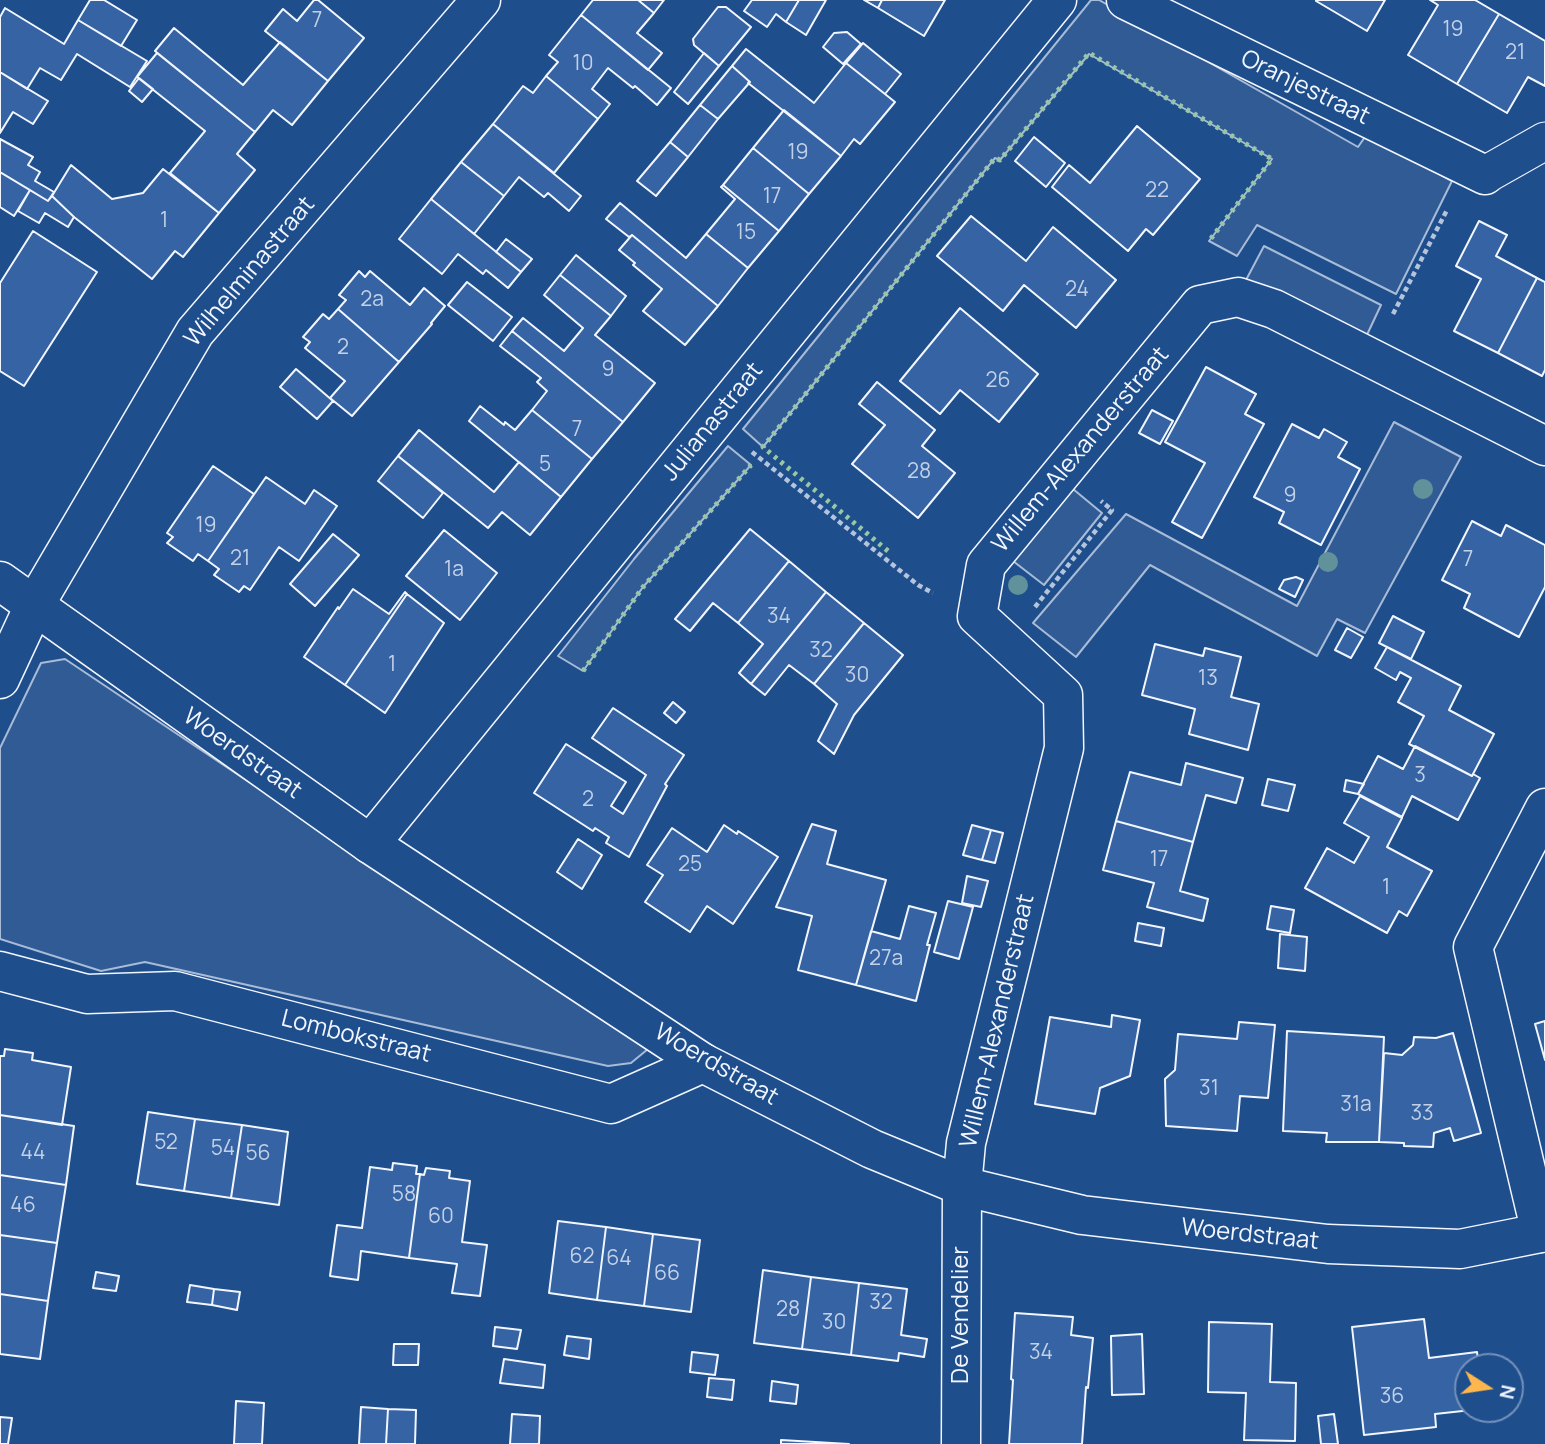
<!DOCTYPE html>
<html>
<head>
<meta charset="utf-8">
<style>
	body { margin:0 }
	#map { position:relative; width:1545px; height:1444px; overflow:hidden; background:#1f4e8c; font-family:Manrope,sans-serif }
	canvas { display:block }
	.north { position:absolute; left:1454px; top:1353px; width:70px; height:70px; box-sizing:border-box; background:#1f4e8c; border:2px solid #7391ba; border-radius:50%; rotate:102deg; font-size:19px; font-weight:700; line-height:28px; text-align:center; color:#f2f6ff }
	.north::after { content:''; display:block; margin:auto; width:24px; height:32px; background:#ffb74d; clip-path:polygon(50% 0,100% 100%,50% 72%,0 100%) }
</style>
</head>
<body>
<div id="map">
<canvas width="1545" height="1444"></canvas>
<div class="north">N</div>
</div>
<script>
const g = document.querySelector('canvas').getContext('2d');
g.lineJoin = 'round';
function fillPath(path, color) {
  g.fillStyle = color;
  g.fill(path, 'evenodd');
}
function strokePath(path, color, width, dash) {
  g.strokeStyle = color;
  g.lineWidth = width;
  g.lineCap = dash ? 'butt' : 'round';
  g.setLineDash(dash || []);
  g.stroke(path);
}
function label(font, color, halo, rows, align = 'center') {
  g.font = font + ' Manrope,sans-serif';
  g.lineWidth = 5;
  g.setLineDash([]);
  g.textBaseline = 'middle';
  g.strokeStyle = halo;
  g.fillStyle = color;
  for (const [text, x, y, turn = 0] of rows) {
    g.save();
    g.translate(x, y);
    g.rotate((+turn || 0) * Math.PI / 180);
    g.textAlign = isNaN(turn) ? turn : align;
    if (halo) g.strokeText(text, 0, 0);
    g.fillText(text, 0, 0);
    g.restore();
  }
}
const built = new Path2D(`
	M1091,0H1099L1358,147L1367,134L1452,181L1396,294L1257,225L1237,256L1209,241L1272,159L1089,54L1000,160L995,158L763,447L743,429Z
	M1264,246L1381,305L1365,339L1246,280Z
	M1394,422L1461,457L1365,633L1337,619L1317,656L1150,565L1076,657L1033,623L1126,514L1297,606Z
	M728,446L751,465L643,587L583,671L558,656L634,559Z
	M1073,489L1102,513L1044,585L1013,561Z
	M65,659L648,1049L631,1063L608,1066L145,962L101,971L0,939V748L41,663Z`);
const building = new Path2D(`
	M90,0H104L137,20L121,46L78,20Z
	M314,0H318L364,38L328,81L265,31L283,9L297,21Z
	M593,0H638L654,13L637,33L662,53L648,70L581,15Z
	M638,0H664L654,13Z
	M752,0H799L786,22L776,14L767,27L744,11Z
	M799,0H826L806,35L786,22Z
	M864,0H882L878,8Z
	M882,0H945L924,36L878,8Z
	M1316,0H1385L1367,31L1316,1Z
	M1430,0H1475L1499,14L1457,84L1408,55L1438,5Z
	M718,7H726L751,27L719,66L694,45L693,39Z
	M5,8L64,44L78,20L147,61L130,87L77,54L61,80L40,68L27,89L0,72V17Z
	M1499,14L1545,41V86L1528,77L1507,113L1457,84Z
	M581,15L671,88L657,105L635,86L633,88L608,68L592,89L610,104L598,119L546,76L558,62L549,55Z
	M174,28L243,85L280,42L328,81L292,125L273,110L255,132L155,51Z
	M847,32L861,44L843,64L823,47L834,33Z
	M863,43L901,74L885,94L846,63Z
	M746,49L814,103L846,63L895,102L860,144L854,139L841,156L748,83L750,82L732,66Z
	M157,53L255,132L237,154L255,170L219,213L170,173L205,131L137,77Z
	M704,53L719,66L688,104L674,92Z
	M732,66L750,82L718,119L700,105Z
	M0,72L48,101L33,124L13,112L0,133Z
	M546,76L598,119L554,173L493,124L523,86L533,93Z
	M139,78L153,89L142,102L129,91Z
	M700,105L718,119L688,157L670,142Z
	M784,110L841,156L809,194L753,148Z
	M493,124L581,196L569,211L548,193L544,197L519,177L504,196L461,162Z
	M1137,126L1200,179L1153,235L1146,229L1128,251L1052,187L1069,165L1090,183Z
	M1034,137L1065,163L1046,187L1015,161Z
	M0,139L33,157L28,165L40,172L35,181L54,192L48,201L0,172Z
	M670,142L688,157L656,196L637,181Z
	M753,148L809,194L779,231L723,185Z
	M461,162L504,196L474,234L431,199Z
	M71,165L112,199L143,193L163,169L219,213L183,257L175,251L152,279L74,217L52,196Z
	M0,172L30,190L14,216L0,207Z
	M723,185L779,231L748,268L706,234L735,199L721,187Z
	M30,190L48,201L52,196L74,217L68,227L45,213L39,223L18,211Z
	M431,199L521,272L508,288L486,270L483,274L458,254L442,274L399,239Z
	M620,203L686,258L706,234L748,268L718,306L632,235L629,237L606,219Z
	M971,216L1026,261L1053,227L1116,280L1076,328L1024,285L1003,311L937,256Z
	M1479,221L1507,235L1496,256L1537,278L1498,353L1454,331L1481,279L1456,266Z
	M33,231L97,272L24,386L0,371V283Z
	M632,235L718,306L685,345L643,311L662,289L633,265L635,263L619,250Z
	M506,239L532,259L521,272L496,252Z
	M576,255L626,296L611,316L560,275Z
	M359,271L365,277L370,271L410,305L424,288L445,306L431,323L432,324L399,362L338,309L346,300L339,295Z
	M560,275L611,316L595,335L655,383L623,422L512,331L523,318L564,351L583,328L544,295Z
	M1537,278L1545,282V370L1542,376L1498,353Z
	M467,282L512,317L493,341L448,305Z
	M960,308L1038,374L999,422L960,390L940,414L900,381Z
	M338,309L399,362L352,416L330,398L345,381L305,348L310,342L303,337L323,314L329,319Z
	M512,331L623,422L592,459L532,410L547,391L537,382L541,378L500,346Z
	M1206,367L1256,394L1245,414L1264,424L1202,538L1172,522L1205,463L1165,442Z
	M296,369L333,401L317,419L280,387Z
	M877,382L935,430L922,446L955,473L918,518L852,464L885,425L859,404Z
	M480,406L504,425L505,422L515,430L532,410L592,459L561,497L469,421Z
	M1152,410L1173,421L1160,444L1139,433Z
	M1292,424L1319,438L1324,429L1347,442L1338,457L1360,469L1321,545L1279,523L1284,512L1254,497Z
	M419,430L494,492L519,462L561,497L530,535L502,512L488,528L398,456Z
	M398,456L443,493L423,518L378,481Z
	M213,466L254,494L208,561L198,554L193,561L167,543L173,537L167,533Z
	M266,477L305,504L314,490L337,506L299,561L279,547L250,590L244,586L239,592L214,575L219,569L208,561Z
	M1472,521L1501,536L1506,525L1545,545V587L1519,637L1464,608L1470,594L1442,580Z
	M750,529L789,561L738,623L713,603L690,631L675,619Z
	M444,530L497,573L460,620L406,576Z
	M333,534L359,555L315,606L290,584Z
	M789,561L826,592L751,684L739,673L763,644L738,623Z
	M1296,577L1303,580L1295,597L1279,589L1284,580Z
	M353,589L389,614L405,592L407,594L345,685L304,657L338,607L339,609Z
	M826,592L864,623L814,684L789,665L765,695L751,684Z
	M407,594L444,623L385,713L345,685Z
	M1393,616L1424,632L1411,659L1379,643Z
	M864,623L903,655L854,715L834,754L818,741L837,704L814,684Z
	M1347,628L1363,637L1351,658L1335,650Z
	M1155,644L1203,656L1205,648L1241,657L1231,697L1259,704L1248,750L1189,734L1195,709L1142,695Z
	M1387,647L1461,686L1449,710L1494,734L1472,776L1409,744L1424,716L1398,702L1411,678L1400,672L1396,680L1375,668Z
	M673,702L685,712L676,723L664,713Z
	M613,708L684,755L665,784L667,786L629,857L606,843L609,837L595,828L593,831L534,793L566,744L626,782L611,806L623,814L646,775L592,738Z
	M1415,746L1472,776L1473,774L1480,778L1458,820L1412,796L1402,817L1358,794L1378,756L1403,769Z
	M1186,763L1243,778L1236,803L1206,795L1193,842L1116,821L1130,772L1181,785Z
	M1268,779L1295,785L1288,811L1262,805Z
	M1346,780L1364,784L1358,794L1344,791Z
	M1360,796L1402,818L1387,847L1432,871L1407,916L1399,911L1387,933L1305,888L1327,848L1354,863L1369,837L1344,823Z
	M1116,821L1193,842L1180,891L1208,899L1203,921L1147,907L1154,883L1103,870Z
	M812,824L836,831L827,864L886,880L856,985L798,970L812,916L776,907Z
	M724,825L737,834L738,831L778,857L733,924L707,906L690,932L645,902L663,875L647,865L672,828L707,852Z
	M972,825L991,830L982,860L963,855Z
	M991,830L1003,833L995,863L982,860Z
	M578,839L602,855L582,889L557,872Z
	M967,876L988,881L981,907L962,903Z
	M948,901L973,907L959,959L934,952Z
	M909,906L936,913L927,945H930L916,1001L856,985L871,931L900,939Z
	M1271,906L1294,910L1290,933L1267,929Z
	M1138,923L1164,928L1161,946L1135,941Z
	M1280,934L1307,937L1305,971L1278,968Z
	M1112,1015L1140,1020L1130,1076L1100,1088L1095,1114L1035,1104L1050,1017L1111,1027Z
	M1545,1021V1060L1535,1024Z
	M1239,1022L1275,1025L1268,1098L1240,1096L1237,1131L1166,1126L1165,1079L1175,1070L1178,1034L1237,1039Z
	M1287,1031L1384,1037L1379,1142H1326L1327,1133L1283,1131Z
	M1453,1033L1481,1133L1454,1141L1450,1128L1434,1133L1433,1147L1404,1146V1143L1379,1142L1384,1053L1402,1055L1413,1045L1414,1037L1436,1038Z
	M5,1049L33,1053L32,1060L71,1067L62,1125L0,1115V1056H4Z
	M148,1112L195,1119L184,1191L137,1184Z
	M0,1115L74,1126L66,1185L0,1175Z
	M195,1119L242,1125L231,1198L184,1191Z
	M242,1125L288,1132L279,1205L231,1198Z
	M393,1163L417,1166L416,1174H420L409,1258L361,1251L358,1280L330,1276L337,1225L362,1228L370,1167L392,1170Z
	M426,1168L450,1171L449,1178L470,1181L462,1242L487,1245L480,1296L452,1293L457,1264L409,1258L420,1174L424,1175Z
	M0,1175L66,1185L57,1243L0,1235Z
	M558,1221L606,1227L597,1300L549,1293Z
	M606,1227L653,1234L644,1306L597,1300Z
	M653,1234L700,1240L691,1312L644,1306Z
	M0,1235L57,1243L48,1301L0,1294Z
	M763,1270L811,1277L802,1349L754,1343Z
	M96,1272L119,1276L116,1291L93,1288Z
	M811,1277L859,1283L851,1355L802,1349Z
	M859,1283L907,1289L901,1335L927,1339L924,1357L899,1353L898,1361L851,1355Z
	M190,1285L214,1289L212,1305L187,1302Z
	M214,1289L240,1292L237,1310L212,1305Z
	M0,1294L48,1301L40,1359L0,1354Z
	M1015,1313L1073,1317L1071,1335L1093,1338L1088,1388L1086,1387L1082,1444H1009L1013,1380L1011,1379Z
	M1424,1319L1429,1358L1477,1352L1479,1367H1468V1409H1481L1435,1414L1436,1427L1364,1435L1352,1327Z
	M1209,1322L1272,1324L1270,1382L1296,1383L1295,1441L1244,1440L1246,1393L1208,1392Z
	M495,1327L521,1330L517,1349L493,1346Z
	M1142,1334L1144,1394L1112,1395L1111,1336Z
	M567,1336L591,1339L589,1359L564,1355Z
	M394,1344H419L418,1365H393Z
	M692,1352L718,1355L715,1375L690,1372Z
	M504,1359L545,1365L543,1388L500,1383Z
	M709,1378L734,1380L732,1400L707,1397Z
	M772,1381L798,1385L796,1404L770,1401Z
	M236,1401L264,1403L262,1444H234Z
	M361,1407L388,1409L386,1444H359Z
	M388,1409L416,1410L415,1444H386Z
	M512,1414L540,1416L539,1444H510Z
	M1334,1414L1338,1444H1321L1318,1416Z
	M0,1417L12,1418L8,1444H0Z
	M781,1440L849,1444H781Z`);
const path = new Path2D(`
	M1393,314L1447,210
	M752,452L918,585L933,593
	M1035,607L1112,510L1101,501`);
const pedestrian = new Path2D(`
	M1485,175L1545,141`);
const minor = new Path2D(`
	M1126,0L1485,175
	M0,679L34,606L195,332L481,0
	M370,844L1057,0
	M0,971L87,994L175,991L611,1104L703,1063
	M1541,1233L1473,947L1545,808
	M961,1444L962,1186L966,1143L1064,748L1063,695L977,616L986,565L1200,305L1238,297L1274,309L1545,446`);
const tertiary = new Path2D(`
	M0,581L370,844L703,1063L872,1149L962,1186L1082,1215L1328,1244L1460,1249L1545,1232`);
const hedge = new Path2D(`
	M888,551L763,447L995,158L1000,160L1089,53L1272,159L1209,241
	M583,671L643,587L751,465`);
const trees = [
	[1423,489],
	[1328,562],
	[1018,585]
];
const numberNames = [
	["7",317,21],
	["19",1453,30],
	["21",1515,53],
	["10",583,64],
	["19",798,153],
	["22",1157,191],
	["17",772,197],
	["1",164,221],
	["15",746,233],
	["24",1077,290],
	["2a",372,300],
	["2",343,348],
	["9",608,370],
	["26",998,381],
	["7",577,430],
	["5",545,465],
	["28",919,472],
	["9",1290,496],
	["19",206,526],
	["21",240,559],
	["7",1468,560],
	["1a",454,570],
	["34",779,617],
	["32",821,651],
	["1",392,665],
	["30",857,676],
	["13",1208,679],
	["3",1420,776],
	["2",588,800],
	["17",1159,860],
	["25",690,865],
	["1",1386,888],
	["27a",886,959],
	["31",1209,1089],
	["31a",1356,1105],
	["33",1422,1114],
	["52",166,1143],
	["54",223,1149],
	["44",33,1153],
	["56",258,1154],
	["58",404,1195],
	["46",23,1206],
	["60",441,1217],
	["62",582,1257],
	["64",619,1259],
	["66",667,1274],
	["32",881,1303],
	["28",788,1310],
	["30",834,1323],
	["34",1041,1353],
	["36",1392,1397]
];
const streetNames = [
	["Oranjestraat",1305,88,26],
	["Wilhelminastraat",250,272,-50],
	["Julianastraat",713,422,-51],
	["Willem-Alexanderstraat",1081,450,-50],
	["Woerdstraat",242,754,35],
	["Willem-Alexanderstraat",998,1021,-77],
	["Lombokstraat",356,1037,14],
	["Woerdstraat",716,1065,30],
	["Woerdstraat",1250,1235,6],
	["De Vendelier",961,1315,-90]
];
fillPath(built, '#305b95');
strokePath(built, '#a8bbd7', 2);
fillPath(building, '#3563a3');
strokePath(building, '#f2f6ff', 2);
strokePath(pedestrian, '#f2f6ff', 39);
strokePath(minor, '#f2f6ff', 41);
strokePath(tertiary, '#f2f6ff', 41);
strokePath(path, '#b3c4dc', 4.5, [5, 3.5]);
strokePath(pedestrian, '#1f4e8c', 37);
strokePath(minor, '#1f4e8c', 38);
strokePath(tertiary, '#1f4e8c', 38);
strokePath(hedge, '#97c8a6', 5, [3.5, 5]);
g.fillStyle = '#61919a';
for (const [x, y] of trees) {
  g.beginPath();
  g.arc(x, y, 10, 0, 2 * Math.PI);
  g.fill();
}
label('21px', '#c3d1e8', null, numberNames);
label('24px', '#f2f6ff', '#1f4e8c', streetNames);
</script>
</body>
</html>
